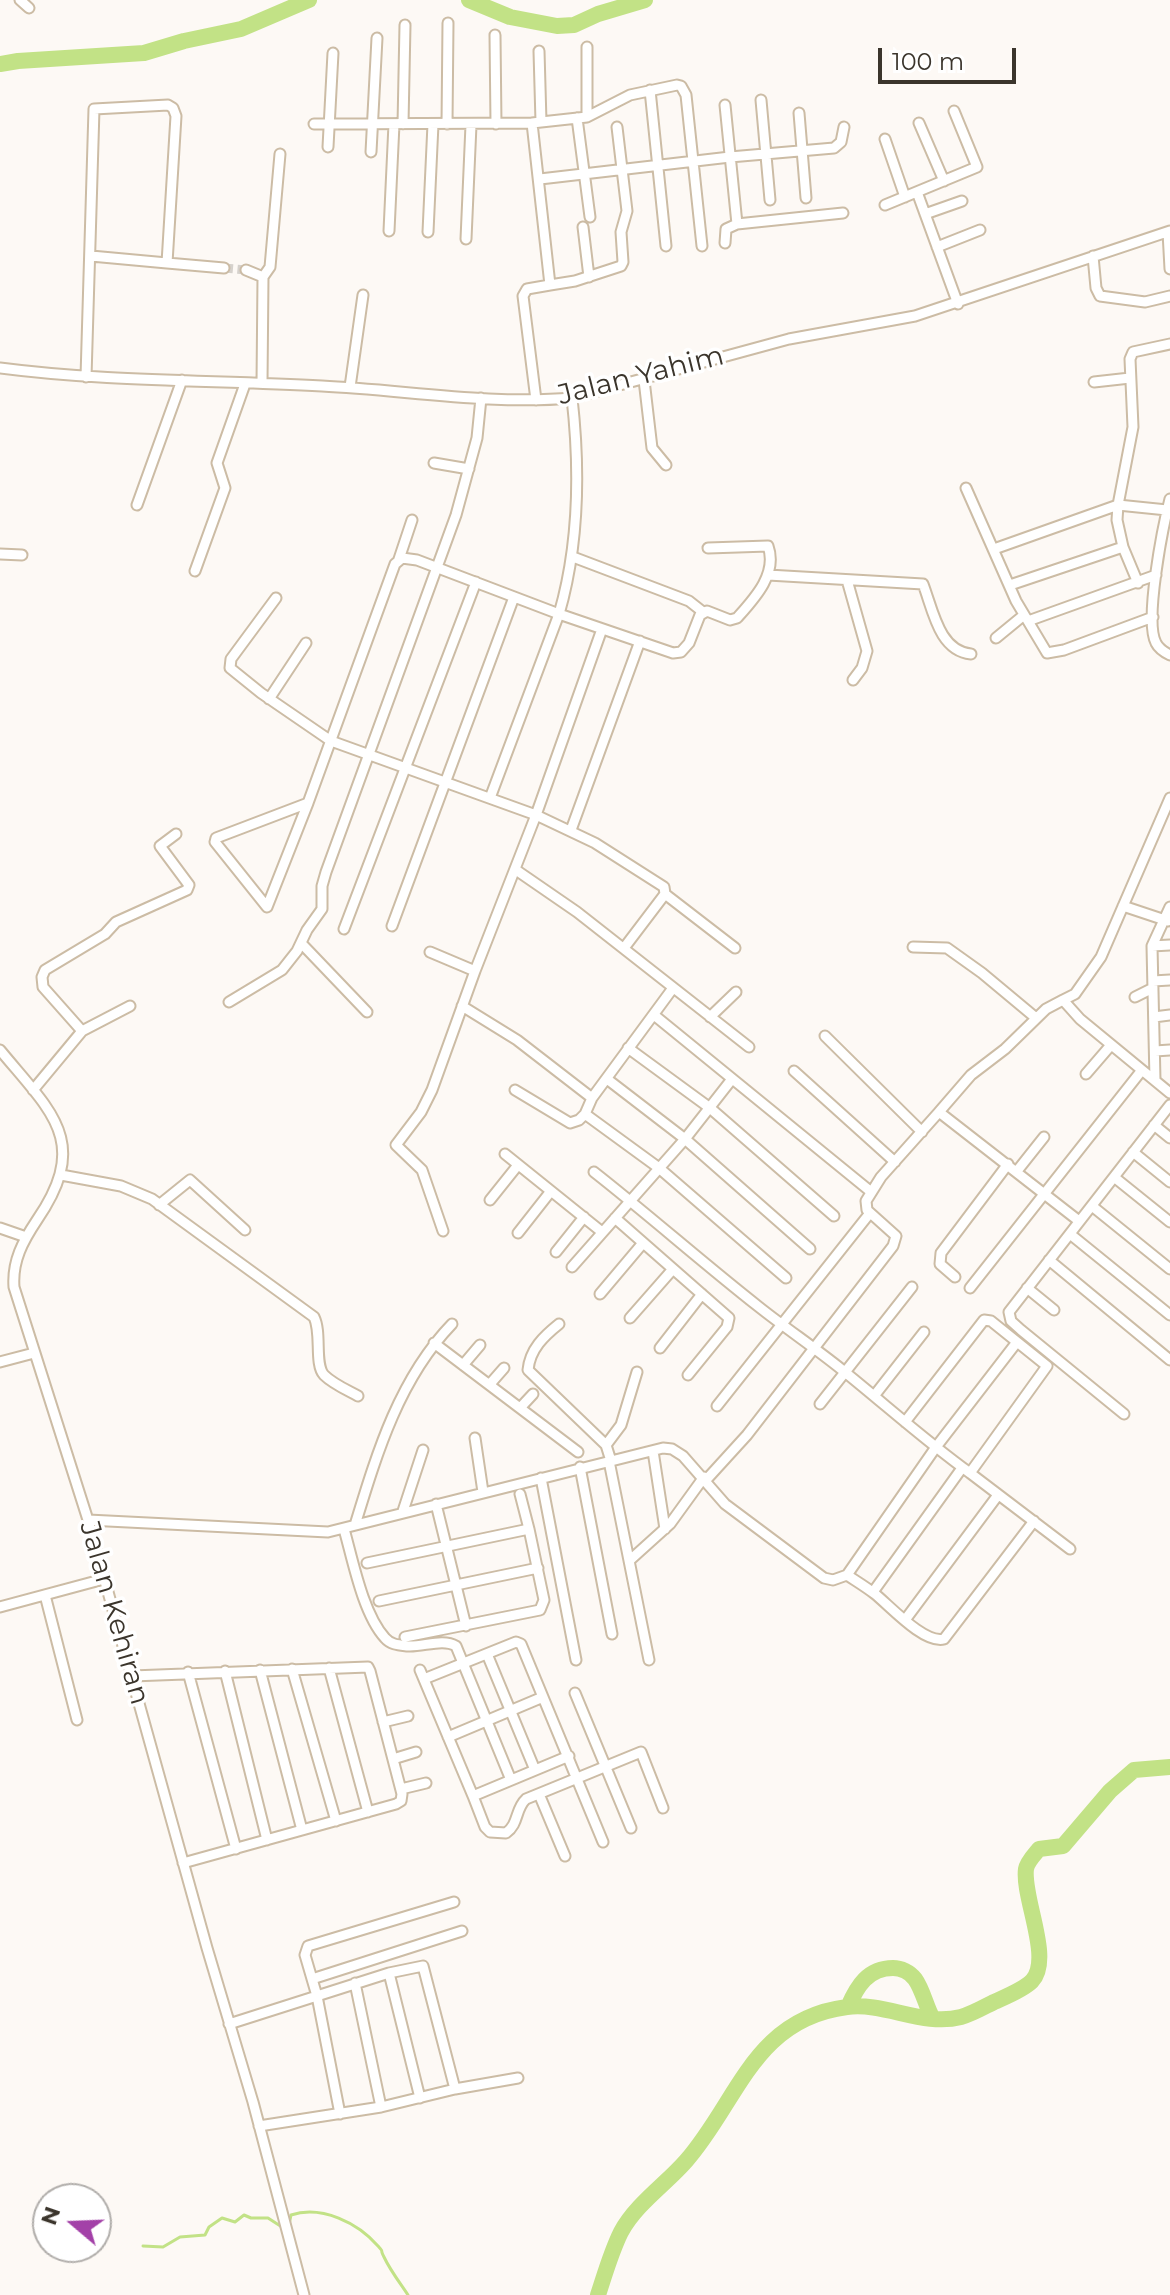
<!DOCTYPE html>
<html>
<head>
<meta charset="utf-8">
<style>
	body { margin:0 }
	#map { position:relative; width:1170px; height:2295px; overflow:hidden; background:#fdf9f5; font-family:Montserrat,sans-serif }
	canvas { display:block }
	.north { position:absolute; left:32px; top:2183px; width:80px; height:80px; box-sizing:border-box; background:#fff; border:2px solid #b1aeab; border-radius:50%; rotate:289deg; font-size:22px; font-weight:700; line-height:32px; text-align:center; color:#3b352c }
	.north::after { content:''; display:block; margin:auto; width:28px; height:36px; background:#a341a8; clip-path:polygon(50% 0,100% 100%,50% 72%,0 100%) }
	.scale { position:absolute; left:878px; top:48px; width:138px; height:36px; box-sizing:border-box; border:4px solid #3b352c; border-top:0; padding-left:10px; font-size:24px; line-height:28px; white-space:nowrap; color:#3b352c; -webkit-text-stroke:6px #fff; paint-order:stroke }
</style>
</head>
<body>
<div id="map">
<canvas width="1170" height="2295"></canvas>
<div class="north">N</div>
<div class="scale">100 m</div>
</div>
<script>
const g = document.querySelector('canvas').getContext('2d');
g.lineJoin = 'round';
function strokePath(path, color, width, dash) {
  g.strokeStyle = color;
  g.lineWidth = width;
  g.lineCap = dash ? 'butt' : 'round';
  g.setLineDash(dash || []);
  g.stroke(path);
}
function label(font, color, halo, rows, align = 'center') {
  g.font = font + ' Montserrat,sans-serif';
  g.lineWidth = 7;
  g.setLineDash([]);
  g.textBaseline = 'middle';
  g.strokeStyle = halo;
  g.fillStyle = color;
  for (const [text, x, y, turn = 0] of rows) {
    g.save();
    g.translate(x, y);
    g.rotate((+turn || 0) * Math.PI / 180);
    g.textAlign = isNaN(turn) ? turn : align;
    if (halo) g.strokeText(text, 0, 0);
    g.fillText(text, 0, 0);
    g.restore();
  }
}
const stream = new Path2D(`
	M289,2225L291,2215C322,2205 358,2223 378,2246C385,2254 379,2247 384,2257C390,2270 400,2283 408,2295
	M143,2246L163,2247L180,2237L205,2235L209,2227L222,2218L235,2222L244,2215L251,2218H268L285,2229`);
const river = new Path2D(`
	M469,0L510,17L557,26L574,25L598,14L645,0
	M0,64L18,61L144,53L184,41L241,29L309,0
	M848,2007C857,1986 868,1968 893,1968C901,1968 910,1972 915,1979C923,1990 926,2007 933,2019
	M598,2295C605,2274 611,2252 621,2232C636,2204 666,2184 686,2161C738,2102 753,2019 847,2007C885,2002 923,2027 961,2017C972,2014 984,2007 994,2002C1005,1997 1023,1990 1032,1981C1053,1959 1022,1897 1026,1869C1027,1862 1035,1854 1039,1849L1063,1846L1110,1791L1134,1770L1170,1767`);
const minorTunnel = new Path2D(`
	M224,268L246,270`);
const minor = new Path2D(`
	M20,0L29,8
	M495,35L496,124
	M587,47V117
	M539,51L541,122
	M650,90L666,246
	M761,100L770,200
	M725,105L737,224
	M799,113L806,198
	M577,118L590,217
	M532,123L587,117L630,95L677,85L681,86L686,95L702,246
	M919,123L944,181
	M314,124L532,123L550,285L527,289L523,296L536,400
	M403,124L405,25
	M447,124L448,23
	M885,139L905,197
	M328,147L333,53
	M371,152L377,38
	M540,179L730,157L834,148L841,142L844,127
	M917,192L958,304
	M885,205L977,167L954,111
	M925,214L962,201
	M583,227L589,277
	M389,231L394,124
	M428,232L433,124
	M1168,232L1170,269
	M466,239L471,125
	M725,243L726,229L737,224L843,213
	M937,247L980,230
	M1093,256L1096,288L1100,296L1145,302L1170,296
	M167,263L224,268
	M246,270L263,277L262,383
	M263,277L270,267L280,154
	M550,285L575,281L621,266L623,262L621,232L627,211L617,127
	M0,368C107,382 215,380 322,386C405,390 489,405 572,398L789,339L915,316L1170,231
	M86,377L94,109L168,105L173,108L176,116L167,263L91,256
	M644,380L652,448L666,465
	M1094,382L1130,378
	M350,387L363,295
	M572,398C580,469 579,545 559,614L673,653L681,652L689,643L700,615L707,611L730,620L737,618C754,599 778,574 768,546L708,548
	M434,463L469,469
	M966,488L1016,601L1047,653L1064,650L1153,617
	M1170,499C1163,526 1144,621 1156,643C1159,649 1164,652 1170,655
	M137,505L182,380
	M994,549L1118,505L1167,510
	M0,554L22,555
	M573,557L689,601L703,612
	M399,559L412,520
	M195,571L225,488L217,463L245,384
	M768,575L923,584C933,610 939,651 971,654
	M847,580L867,651L862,668L853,680
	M1138,583L1123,547L1117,520L1118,505L1133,427L1130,359L1133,352L1170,344
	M1010,585L1123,547
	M276,598L231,659L230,668L261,693L331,741L536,815L602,629
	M1028,621L1156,575
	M996,638L1024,615
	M269,699L306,643
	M1170,798L1101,957L1075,994L1063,1000L1080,1019L1170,1093
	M308,803L216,838L215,842L267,907L308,803L395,564L402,558L417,560L559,614L490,798
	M571,830L640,641
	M516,870L577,912L749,1047
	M665,894L735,948
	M1123,906L1168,921
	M392,926L514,597
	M344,929L476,582
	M301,943L367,1012
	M1152,946L1170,945
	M913,947L947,948L982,973L1036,1018
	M430,952L475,971
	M1153,981L1170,980
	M673,988L592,1098L585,1114L659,1168L786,1278
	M1135,997L1153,988
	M1063,1000L1046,1009L1005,1049L971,1075L939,1112L1079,1221
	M229,1002L282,970L297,951L307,930L322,909V886L326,872L456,515L477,438L481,398
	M462,1006L517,1040L592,1098
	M654,1015L870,1191
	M710,1017L736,992
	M1154,1017L1170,1015
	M82,1031L43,987L42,977L45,970L105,934L116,922L187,890L189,885L160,846L176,834
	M825,1036L922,1132
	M628,1048L710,1108L834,1216
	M0,1050C51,1112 91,1141 37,1220C23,1241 12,1261 14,1287L88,1520L207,1948L253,2102L304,2295
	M1155,1051L1170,1050
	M794,1071L895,1162
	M1086,1074L1111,1045
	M607,1079L685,1139L810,1249
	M1155,1080L1152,946L1170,907
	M33,1090L82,1031L130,1006
	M515,1090L570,1123L579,1120L585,1114
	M1154,1125L1170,1138
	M1133,1152L1170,1182
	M505,1154L602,1232
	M1017,1171L1044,1137
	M594,1172C650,1216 703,1263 759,1307C788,1330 818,1350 846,1373C888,1407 927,1442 970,1473L1047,1366L991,1321L984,1320L905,1422
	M61,1175L121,1186L152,1199L314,1317C322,1333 314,1364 324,1375C333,1384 347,1390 358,1396
	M1114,1177L1170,1222
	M490,1200L518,1165
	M159,1205L190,1180L245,1230
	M1092,1206L1170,1269
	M615,1218L729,1318L727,1327L688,1375
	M0,1228L26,1237
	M443,1231L422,1170L396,1145L421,1112L432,1090L475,971L536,815L595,843L664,887L665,894L624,948
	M518,1233L551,1191
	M1070,1234L1170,1315
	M556,1252L584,1217
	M1049,1260L1170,1360
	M572,1267L685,1139L732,1079
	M955,1277L940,1264L941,1253L1008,1164
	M970,1288L1142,1070
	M1027,1288L1054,1310
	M600,1294L643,1243
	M630,1318L673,1269
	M559,1324C544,1336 530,1349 528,1370L606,1445L611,1461
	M434,1343L578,1452
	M660,1348L702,1294
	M0,1362L34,1353
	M463,1365L480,1345
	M490,1384L504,1368
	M874,1396L924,1332
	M820,1404L912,1287
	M717,1406L870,1213
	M520,1408L533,1394
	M1124,1414L1021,1330L1011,1321L1009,1312L1170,1105
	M475,1438L483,1492
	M606,1445L621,1425L637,1372
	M653,1451L665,1529
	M609,1461L649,1660
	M580,1467L612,1634
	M970,1473L1070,1549
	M541,1478L576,1660
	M706,1480L747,1435L893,1246L896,1236L867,1210L866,1201L881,1177L939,1112
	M436,1504L466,1626
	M403,1511L423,1450
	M88,1520L328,1532L663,1448L672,1449L683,1456L725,1504L824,1578L833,1580L847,1575L936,1447L1017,1342
	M355,1525C377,1453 399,1379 452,1324
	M344,1529C353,1561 363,1614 385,1638C391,1645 399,1645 408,1646C423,1647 443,1638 456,1646L511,1780
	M629,1561L670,1524L704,1477
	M367,1563L529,1529L520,1494
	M847,1575C856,1581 866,1587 875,1594C890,1606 924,1644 944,1639L1034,1521
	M873,1592L962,1468
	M45,1595L77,1720
	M379,1601L538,1568
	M0,1607L104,1579
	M905,1620L998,1495
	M405,1637L540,1610L544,1600L529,1529
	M487,1654L535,1770
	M329,1668L368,1812
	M292,1669L336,1821
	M260,1670L302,1830
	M420,1670L473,1796L569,1756
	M225,1671L267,1840
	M188,1672L236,1849
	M132,1676L368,1667L370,1671L402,1794L401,1801L396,1804L183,1863
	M424,1679L516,1642L521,1644L603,1842
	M575,1693L631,1828
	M383,1722L408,1716
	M448,1737L543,1697
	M393,1759L416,1752
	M401,1789L426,1783
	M539,1794L565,1856
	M473,1796L485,1827L490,1832L506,1833C519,1824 515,1809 526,1799L641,1752L663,1808
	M389,1973L420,2098
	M312,1979L462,1931
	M355,1983L381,2107
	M229,2024L389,1973L423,1966L455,2089
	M340,2114L317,1996L305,1955L308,1946L454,1902
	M259,2126L381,2107L455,2089L518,2078`);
const streetNames = [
	["Jalan Yahim",641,376,-14],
	["Jalan Kehiran",114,1613,74]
];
strokePath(stream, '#c2e286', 3);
strokePath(river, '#c2e286', 16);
strokePath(minorTunnel, '#d6d2cd', 9, [9, 4.5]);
strokePath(minor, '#ccbca5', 13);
strokePath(minor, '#fff', 9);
label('28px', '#3b352c', '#fff', streetNames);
</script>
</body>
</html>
